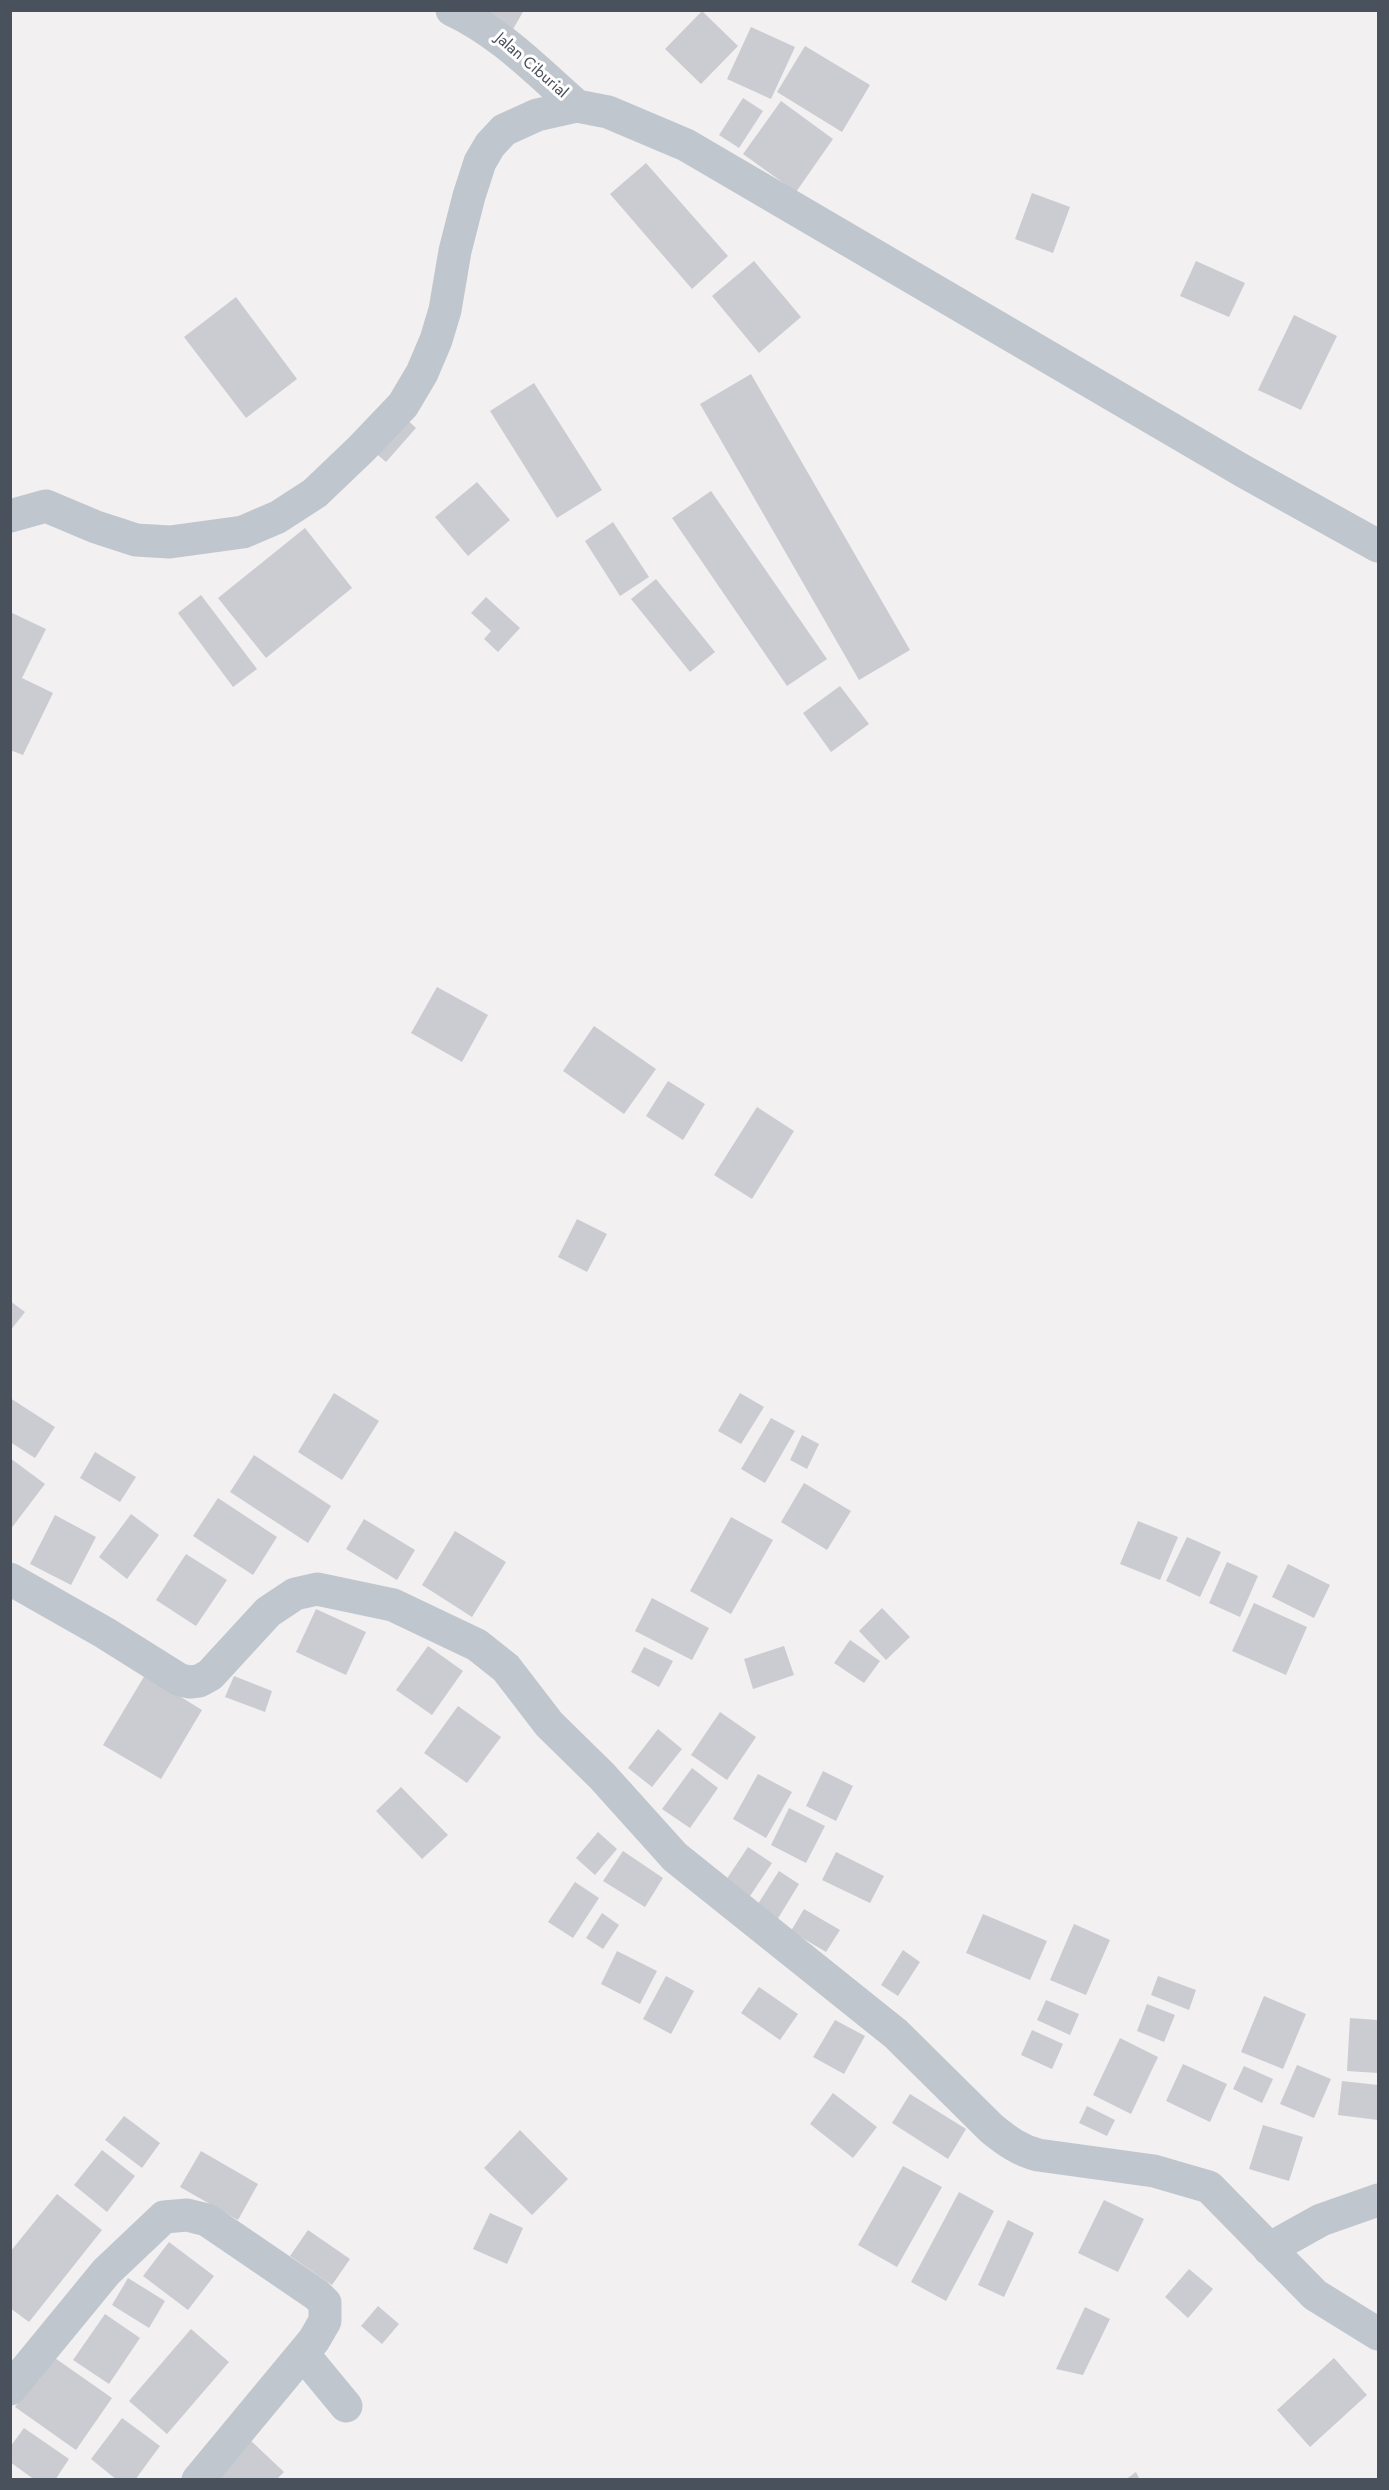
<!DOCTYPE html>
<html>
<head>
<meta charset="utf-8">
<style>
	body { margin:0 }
	#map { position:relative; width:1389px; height:2490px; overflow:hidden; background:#f2f0f0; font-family:Jost,sans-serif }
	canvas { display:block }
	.frame { position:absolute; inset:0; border:12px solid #49515d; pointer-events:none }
</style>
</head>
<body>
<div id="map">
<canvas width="1389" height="2490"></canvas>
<div class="frame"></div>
</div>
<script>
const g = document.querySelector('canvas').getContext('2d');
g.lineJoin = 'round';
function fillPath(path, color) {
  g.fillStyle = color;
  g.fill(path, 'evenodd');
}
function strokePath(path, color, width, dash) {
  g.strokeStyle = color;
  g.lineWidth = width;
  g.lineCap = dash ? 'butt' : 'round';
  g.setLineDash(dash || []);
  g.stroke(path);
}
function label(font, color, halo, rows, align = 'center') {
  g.font = font + ' Jost,sans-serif';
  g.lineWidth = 6;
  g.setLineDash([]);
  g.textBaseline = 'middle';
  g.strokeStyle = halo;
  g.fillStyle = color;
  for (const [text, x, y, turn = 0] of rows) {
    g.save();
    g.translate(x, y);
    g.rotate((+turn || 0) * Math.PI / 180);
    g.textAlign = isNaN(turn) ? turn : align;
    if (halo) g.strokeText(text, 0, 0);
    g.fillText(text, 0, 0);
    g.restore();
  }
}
const building = new Path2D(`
	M476,10H524L512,31Z
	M702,11L738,46L701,84L665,49Z
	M751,27L795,47L771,99L727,79Z
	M805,46L870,85L842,132L777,92Z
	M743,98L763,111L739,148L719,135Z
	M781,101L833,139L796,192L743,154Z
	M646,163L728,256L692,289L610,194Z
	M1032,193L1070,207L1053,253L1015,239Z
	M754,261L801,317L759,353L712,296Z
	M1196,261L1245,283L1229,317L1180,296Z
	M236,297L297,379L246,418L184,337Z
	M1294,315L1337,336L1301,410L1258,390Z
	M751,374L910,650L859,680L700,404Z
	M534,383L602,490L557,518L490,411Z
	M402,415L416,428L386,462L372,450Z
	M477,482L510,520L468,556L435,517Z
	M711,491L827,659L787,686L672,518Z
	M613,522L649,577L620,596L585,541Z
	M305,528L352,588L266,658L218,598Z
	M656,579L715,652L690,672L631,599Z
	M201,595L257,669L233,687L178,613Z
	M486,597L520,628L498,652L484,639L491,631L471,613Z
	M10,612L46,629L22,678L53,693L23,755L10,750Z
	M840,686L869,724L831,752L803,713Z
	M437,987L488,1015L462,1062L411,1033Z
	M594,1026L656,1069L624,1114L563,1071Z
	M668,1081L705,1104L683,1140L646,1116Z
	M757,1107L794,1131L752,1199L714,1175Z
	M577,1219L607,1234L587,1272L558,1257Z
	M10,1301L25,1312L10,1331Z
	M334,1393L379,1421L342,1480L298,1452Z
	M740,1393L764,1407L741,1444L718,1431Z
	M10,1398L55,1427L35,1458L10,1442Z
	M771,1418L795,1431L765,1483L741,1469Z
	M802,1435L819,1444L807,1469L790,1460Z
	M95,1452L136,1477L120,1502L80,1478Z
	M254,1455L331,1506L308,1543L230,1492Z
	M10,1458L45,1484L10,1530Z
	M804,1483L851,1511L827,1550L781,1522Z
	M218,1498L277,1537L253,1575L193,1536Z
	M131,1514L159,1535L127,1579L99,1557Z
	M55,1515L96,1537L71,1585L30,1564Z
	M731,1517L773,1540L731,1614L690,1591Z
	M364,1519L415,1550L397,1580L346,1549Z
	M1138,1521L1178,1537L1160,1580L1120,1564Z
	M455,1531L506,1562L472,1617L422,1585Z
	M1187,1537L1221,1552L1200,1597L1166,1581Z
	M186,1554L227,1580L196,1626L156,1600Z
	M1227,1562L1258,1576L1240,1617L1209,1603Z
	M1288,1564L1330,1585L1314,1618L1272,1597Z
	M652,1598L709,1628L692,1660L635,1631Z
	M1254,1603L1307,1627L1286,1675L1232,1651Z
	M882,1608L910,1637L886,1660L859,1631Z
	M316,1609L366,1632L346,1675L296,1652Z
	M850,1640L880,1661L864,1683L834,1663Z
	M428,1646L463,1671L432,1715L396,1690Z
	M784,1646L794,1675L753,1689L744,1659Z
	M644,1647L673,1661L659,1687L631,1672Z
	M145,1675L202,1710L161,1779L103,1745Z
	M234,1676L272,1691L265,1712L225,1697Z
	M458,1706L501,1737L467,1783L424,1753Z
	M720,1712L756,1737L727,1780L691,1755Z
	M658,1729L682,1749L652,1787L628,1768Z
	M692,1768L718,1788L690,1828L662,1809Z
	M823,1771L853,1786L836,1821L806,1806Z
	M758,1774L792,1792L766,1838L733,1819Z
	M401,1787L448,1835L422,1859L376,1811Z
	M789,1808L825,1826L806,1863L771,1845Z
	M598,1832L617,1849L595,1875L576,1858Z
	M748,1847L772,1863L748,1899L724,1883Z
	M623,1851L663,1878L645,1907L603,1881Z
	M836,1852L884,1876L870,1903L822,1880Z
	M779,1871L799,1884L777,1920L756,1907Z
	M575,1882L599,1898L573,1938L548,1922Z
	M804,1909L840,1930L826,1952L791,1931Z
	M602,1913L619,1925L603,1949L586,1938Z
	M983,1914L1047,1941L1030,1980L966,1953Z
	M1074,1924L1110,1940L1086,1995L1050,1980Z
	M903,1950L920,1962L898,1996L881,1985Z
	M617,1951L657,1971L640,2004L601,1984Z
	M666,1976L694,1991L671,2034L643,2019Z
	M1158,1976L1196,1990L1189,2010L1151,1995Z
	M759,1987L798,2014L780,2040L741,2013Z
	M1264,1996L1306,2014L1283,2069L1241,2052Z
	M1046,2000L1079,2014L1070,2035L1037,2020Z
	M1147,2004L1175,2015L1164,2042L1137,2031Z
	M1350,2018L1378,2020V2073L1347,2071Z
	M835,2020L865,2036L844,2074L813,2057Z
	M1032,2030L1063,2044L1052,2069L1021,2055Z
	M1120,2038L1158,2057L1131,2114L1093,2095Z
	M1183,2064L1227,2084L1210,2122L1166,2101Z
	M1297,2065L1331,2079L1314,2118L1280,2104Z
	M1244,2066L1273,2079L1262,2103L1233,2089Z
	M1342,2081L1378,2085V2120L1338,2115Z
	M833,2093L877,2127L853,2158L810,2124Z
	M910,2094L966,2129L948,2159L892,2123Z
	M1087,2106L1115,2120L1107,2136L1079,2123Z
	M124,2116L160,2143L142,2168L105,2140Z
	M1263,2125L1303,2137L1289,2181L1249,2169Z
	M520,2130L568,2179L532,2215L484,2168Z
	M102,2150L135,2176L107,2212L74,2185Z
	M201,2151L258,2184L238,2220L180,2187Z
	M903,2166L942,2187L897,2267L858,2245Z
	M959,2192L994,2211L946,2301L911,2282Z
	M57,2194L102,2230L29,2322L10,2308V2252Z
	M1104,2200L1144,2219L1118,2272L1078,2253Z
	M490,2213L523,2228L507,2264L473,2249Z
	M1008,2220L1034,2233L1004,2297L978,2285Z
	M308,2230L350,2259L332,2285L290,2256Z
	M169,2242L214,2276L188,2310L143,2276Z
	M1189,2269L1213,2289L1188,2318L1165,2297Z
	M128,2278L165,2301L149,2328L112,2305Z
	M378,2306L399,2324L382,2344L361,2326Z
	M1085,2307L1110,2319L1083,2375L1056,2369Z
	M105,2314L140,2338L109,2384L73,2360Z
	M191,2329L229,2362L167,2434L129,2401Z
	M52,2356L112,2398L76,2450L15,2407Z
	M1334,2358L1367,2395L1310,2447L1277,2410Z
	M122,2418L160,2446L135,2480H117L91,2459Z
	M24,2428L69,2459L55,2480H35L10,2462V2447Z
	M249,2439L284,2472L276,2480H216Z
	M1136,2472L1140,2480H1125Z`);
const street = new Path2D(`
	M452,10C500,32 538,72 577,106
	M10,516L46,506L96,527L136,540L170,542L243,532L278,517L315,493L361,449L403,405L422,373L436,340L445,310L455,251L469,196L480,162L490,145L504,130L537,115L577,106L608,112L686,145L1243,471L1378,546
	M10,1579L105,1633L180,1680L190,1682L199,1681L210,1675L268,1612L295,1594L317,1589L393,1605L477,1645L506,1668L549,1724L602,1776L675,1857L896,2034L992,2129C1007,2141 1019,2150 1038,2155L1154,2171L1209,2187L1315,2295L1378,2334
	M1269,2249L1321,2220L1378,2200
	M303,2354L346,2406
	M10,2389L106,2272L164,2217L187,2215L207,2220L317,2295L325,2303V2321L314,2340L198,2480`);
const streetNames = [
	["Jalan Ciburial",531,66,41]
];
fillPath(building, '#caccd2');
strokePath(street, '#bfc6ce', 33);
label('16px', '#49515d', '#fff', streetNames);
</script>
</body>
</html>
